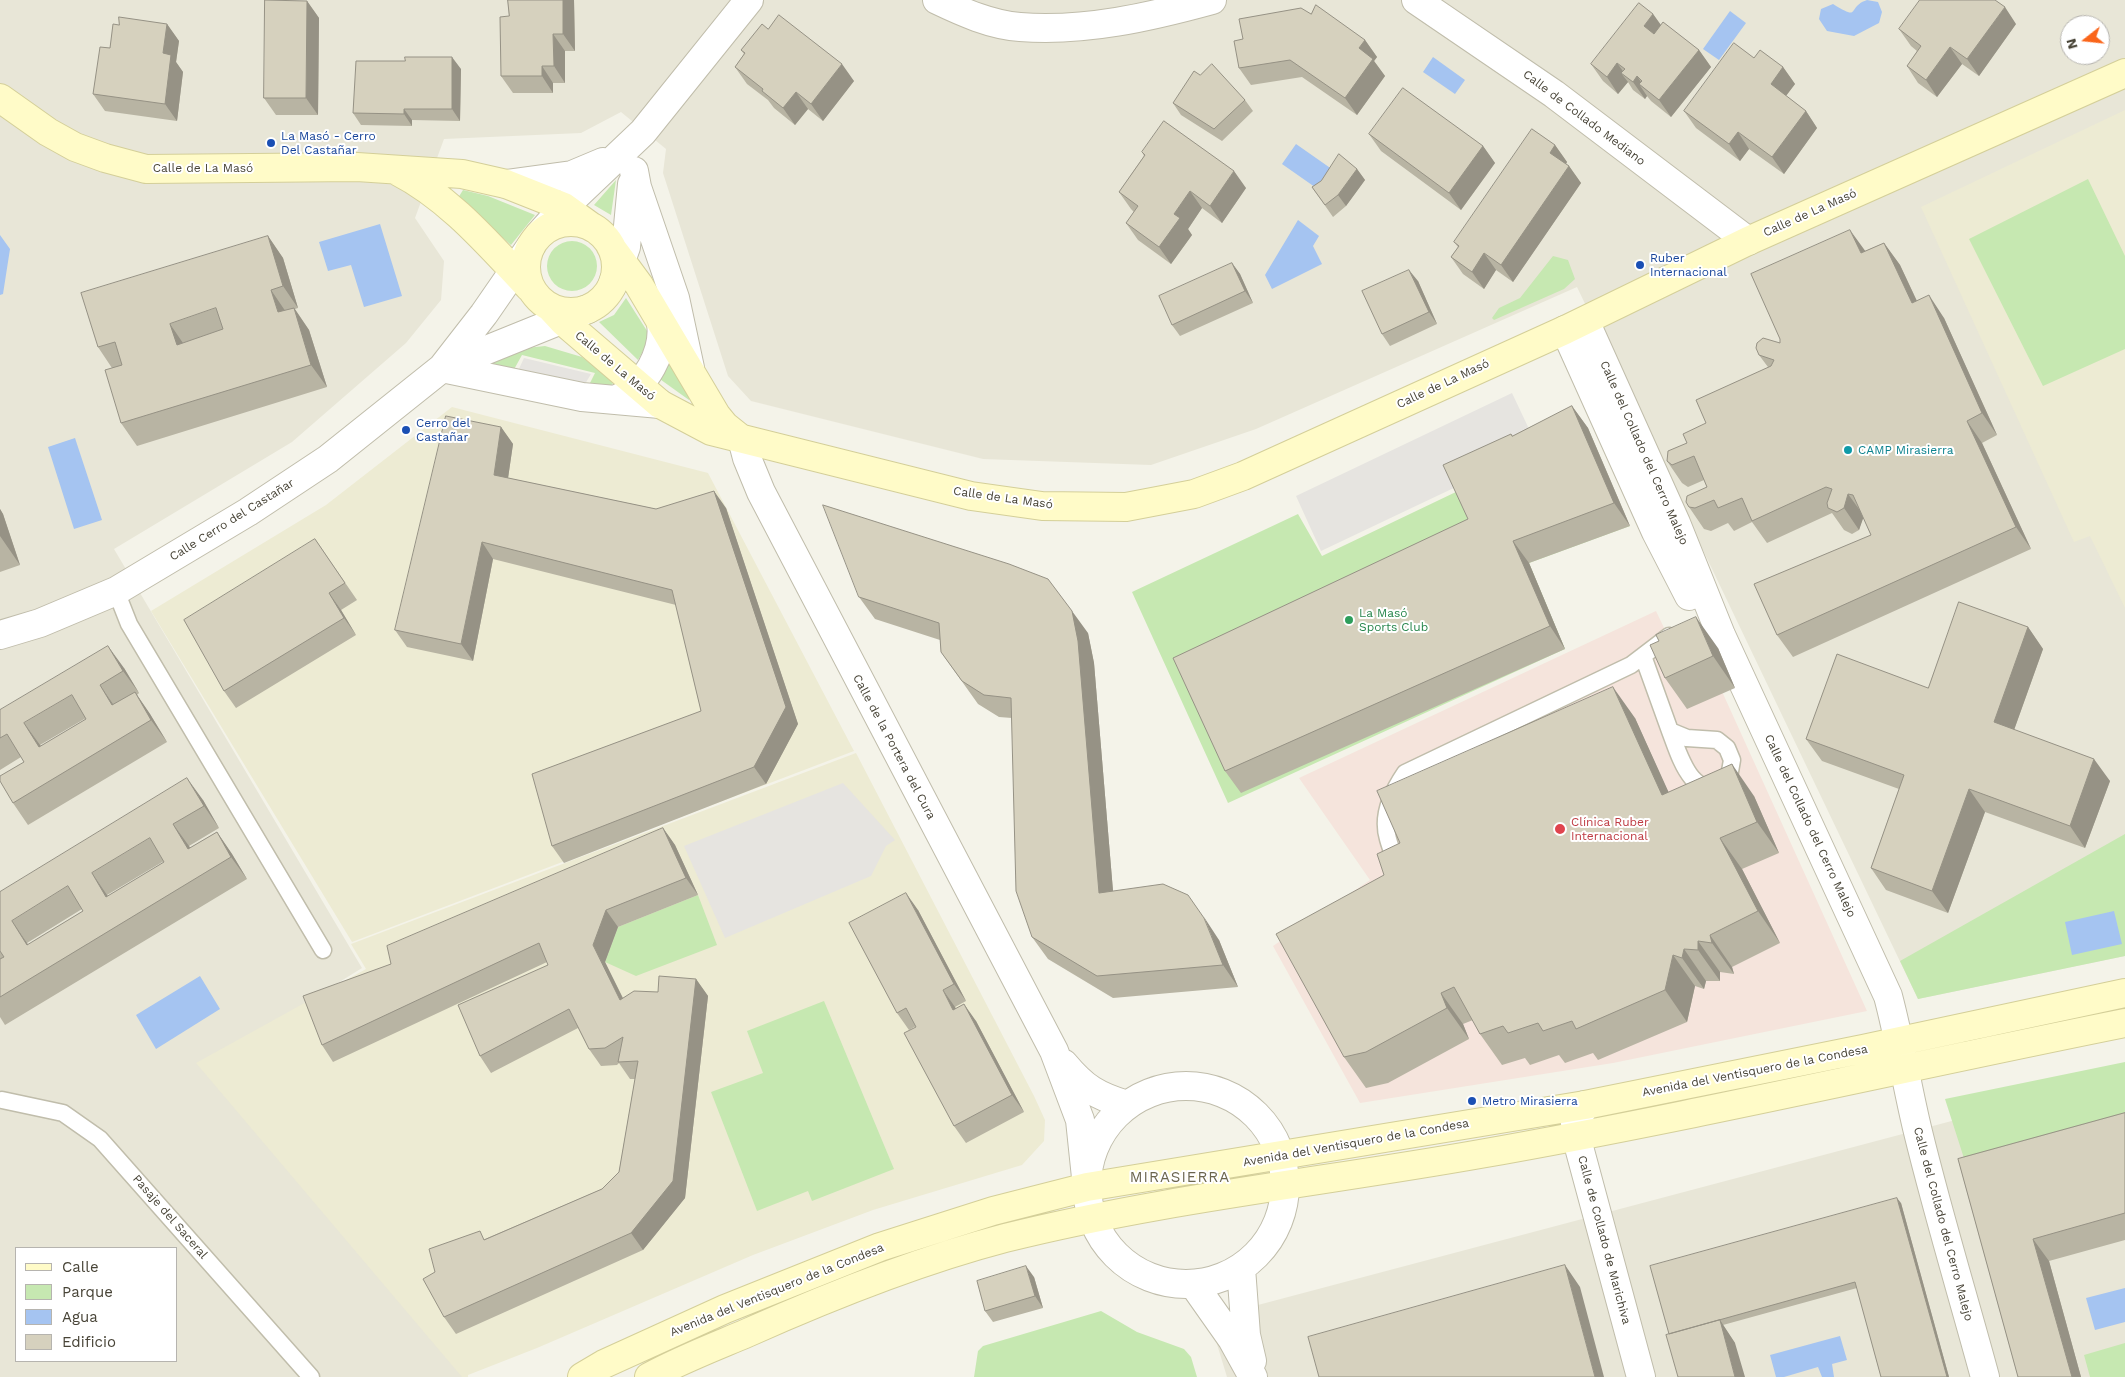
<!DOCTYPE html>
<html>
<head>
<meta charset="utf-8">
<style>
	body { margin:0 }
	#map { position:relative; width:2125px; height:1377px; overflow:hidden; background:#f4f3e9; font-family:"Work Sans",sans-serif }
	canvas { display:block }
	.legend { position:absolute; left:15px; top:1247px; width:162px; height:115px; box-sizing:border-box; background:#fff; border:1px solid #b6b4af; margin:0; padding:6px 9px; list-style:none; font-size:15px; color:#484437 }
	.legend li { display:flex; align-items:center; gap:10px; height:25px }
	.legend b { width:25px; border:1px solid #b6b4af }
	.north { position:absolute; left:2060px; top:15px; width:50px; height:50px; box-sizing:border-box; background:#fff; border:1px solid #b6b4af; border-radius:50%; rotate:254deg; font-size:14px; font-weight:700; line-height:20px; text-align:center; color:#484437 }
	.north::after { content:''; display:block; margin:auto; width:18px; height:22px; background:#fa651a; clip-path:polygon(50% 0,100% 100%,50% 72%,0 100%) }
</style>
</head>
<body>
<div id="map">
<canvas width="2125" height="1377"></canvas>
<ul class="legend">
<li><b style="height:6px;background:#fffbc8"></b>Calle</li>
<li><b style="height:14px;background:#c6e8b1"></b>Parque</li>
<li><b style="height:14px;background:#a5c4f1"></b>Agua</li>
<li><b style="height:14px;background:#d6d1be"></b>Edificio</li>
</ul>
<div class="north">N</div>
</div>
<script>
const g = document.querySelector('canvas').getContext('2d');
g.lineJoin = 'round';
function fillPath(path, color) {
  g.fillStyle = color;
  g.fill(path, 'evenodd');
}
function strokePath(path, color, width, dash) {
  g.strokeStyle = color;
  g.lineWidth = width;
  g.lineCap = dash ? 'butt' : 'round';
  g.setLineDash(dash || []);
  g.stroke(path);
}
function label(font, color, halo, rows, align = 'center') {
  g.font = font + ' "Work Sans",sans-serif';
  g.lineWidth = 4;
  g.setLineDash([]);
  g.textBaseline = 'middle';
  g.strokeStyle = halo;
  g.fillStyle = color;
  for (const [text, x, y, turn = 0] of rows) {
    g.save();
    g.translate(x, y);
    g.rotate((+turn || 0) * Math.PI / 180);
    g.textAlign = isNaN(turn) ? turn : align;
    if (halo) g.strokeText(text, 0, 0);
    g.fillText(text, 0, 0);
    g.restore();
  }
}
const residential = new Path2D(`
	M0,0H2125V956L1918,999L1577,287L1256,429L1151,465L983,459L751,401L728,376L663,173L666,149L621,112L581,133L444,139L415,218L444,261L441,300L406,343L292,442L114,549L362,968L204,1066L464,1377H0ZM2070,25H2100V55H2070ZM16,1248H176V1361H16Z
	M2125,1075V1377H1227L1209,1318Z`);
const education = new Path2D(`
	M2125,110V608L2090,536L2074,542L1921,207Z
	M452,407L708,473L854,751L352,942L151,611L326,505Z
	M856,753L1034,1096L1045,1120L1044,1141L1022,1165L873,1210L753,1255L537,1348L468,1375V1377H462L196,1063L366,969L351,944Z`);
const medical = new Path2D(`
	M1656,611L1676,653L1700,643L1867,1011L1613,1063L1360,1103L1273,946L1370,880L1299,778Z`);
const green = new Path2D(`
	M2088,179L2125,256V349L2043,386L1969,239Z
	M616,180L611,215L594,205Z
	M463,190L488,196L535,215L511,245L458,198Z
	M547 266a25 25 0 1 1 50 0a25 25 0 1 1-50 0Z
	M1553,256L1568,260L1575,279L1564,289L1494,320L1492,318L1499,308L1520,298Z
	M626,298L649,334L647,344L638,360L599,322L614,315Z
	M545,346L582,357L614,382L609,388L587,389L595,373L522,355L512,373L487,364L526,348Z
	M668,361L690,398L689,400L657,377Z
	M1527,458L1630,526L1529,563L1565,649L1228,803L1132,592L1298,514L1322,556Z
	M2125,834V956L1918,999L1900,961Z
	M698,895L717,945L636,976L605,962L618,927Z
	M824,1001L894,1169L812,1201L808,1191L757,1211L711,1092L763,1073L747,1031Z
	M2125,1062V1129L1969,1174L1945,1099Z
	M1101,1311L1137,1332L1184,1349L1191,1357L1197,1377H974L978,1351L983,1346Z
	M2125,1343V1377H2090L2084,1355Z`);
const parking = new Path2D(`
	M524,358L591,374L582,389L517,373Z
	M1512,393L1538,448L1321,551L1296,496Z
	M843,783L895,840L886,846L871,876L725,938L684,846Z`);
const water = new Path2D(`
	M1867,0L1878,2L1882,12L1879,23L1854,36L1827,31L1819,19L1821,9L1833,4C1862,22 1846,7 1867,0Z
	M1730,11L1746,23L1719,60L1703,49Z
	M1433,57L1465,80L1455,94L1423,72Z
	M1296,144L1336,172L1322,192L1282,164Z
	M1298,220L1319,236L1313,246L1322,264L1272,289L1265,275Z
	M380,224L402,296L364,307L351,265L328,271L319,242Z
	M0,235L10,249L3,294L0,295Z
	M75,438L102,520L74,529L48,447Z
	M2114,911L2122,944L2072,955L2065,922Z
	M200,976L220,1009L156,1049L136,1015Z
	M2125,1288V1322L2095,1330L2086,1298Z
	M1840,1336L1847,1360L1832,1364L1834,1377H1822L1818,1367L1784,1377H1776L1770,1355Z`);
const lane = new Path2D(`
	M116,591L129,624L323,950
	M1643,656L1670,731C1680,757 1692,803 1728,783L1732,760L1727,748L1717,740L1687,738L1670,731
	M1395,869C1395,857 1391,850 1388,839C1381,816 1392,792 1405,773L1631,665L1669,636
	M2,1100L63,1113L100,1139L311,1377`);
const street = new Path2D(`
	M937,0C962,12 991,25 1020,27C1085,32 1150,17 1212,0
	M1416,0L1554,94L1748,241
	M634,171L637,187L675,298L690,368
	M506,184L572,175L603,162
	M539,235L564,207L643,132L749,0
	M612,286L626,247L632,184
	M1585,321L1676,523L1721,635L1888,996C1900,1041 1907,1087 1918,1132C1938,1214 1963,1296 1985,1377
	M1565,330L1656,532L1689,596
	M442,368L582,397L660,404
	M442,368L588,309
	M619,398C646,387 665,351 661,323
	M742,439L747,458L761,492L1054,1051L1080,1120L1087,1187
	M0,635L40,623L116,591L248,512L328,459L442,368L484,314L531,246
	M1064,1064C1084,1088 1097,1096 1127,1105
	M1087 1185a99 99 0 1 1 198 0a99 99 0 1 1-198 0Z
	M1585,1105L1575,1123L1576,1136L1641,1377
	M1241,1268L1246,1335L1252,1361
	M1194,1285L1232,1339L1253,1377`);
const secondary = new Path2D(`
	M0,98L48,132L75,147L105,158L146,169L357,167L462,174L506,184L564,207L593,228
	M397,171C450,198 490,246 530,288
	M526 267a45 45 0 1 1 90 0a45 45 0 1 1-90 0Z
	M611,247L639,285L716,415L725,426L740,438
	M550,307L563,321L660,404L711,431L971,496L1042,506L1126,507L1194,494L1243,476L1565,330L1748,241L2125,73
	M582,1377L604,1364L725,1309L880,1247L993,1211L1087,1187L1585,1105L1863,1049L2125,993
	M649,1377C680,1360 714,1347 747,1333C830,1296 917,1261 1005,1238C1161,1199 1322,1182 1480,1154C1696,1116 1910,1066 2125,1023`);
const wall = new Path2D(`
	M508,0H574L575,51H565V83H553V93H513L501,76L509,16Z
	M307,1L319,18L318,115H276L264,98Z
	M1311,14L1365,40L1377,57L1374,61L1385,76L1357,115L1302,77L1251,85L1239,68L1243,39Z
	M1653,14L1661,25L1699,50L1711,67L1671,117L1651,101L1647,96L1645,99L1633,90L1628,82L1618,94L1603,81L1591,64Z
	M167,24L179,41L176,62L183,72L177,121L105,111L93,94L110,48L119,25Z
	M2016,24L1979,76L1962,64L1937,97L1918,83L1907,66L1917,51L1911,46L1899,29Z
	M768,29L854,81L823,121L808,109L795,125L774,108L768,100L747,84L735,67L744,54L741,50Z
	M1754,58L1783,67L1795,84L1786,96L1806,111L1817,128L1784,174L1749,149L1740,161L1696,128L1684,111Z
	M405,61L461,69L460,121L412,120V126L361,125L353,113Z
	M1200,75L1245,100L1253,111L1222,141L1181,115L1173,103Z
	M1369,134L1483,146L1495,163L1461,210L1381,151Z
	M1555,145L1567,162L1566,164L1569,166L1581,183L1513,282L1496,270L1484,289L1463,274L1451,257L1458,247L1454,242Z
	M1142,152L1246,188L1222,223L1202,208L1188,229L1192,235L1171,264L1138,240L1126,223L1134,212L1131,209L1119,192L1144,156Z
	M1357,169L1365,180L1346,206L1333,217L1312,187Z
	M268,236L283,258L298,308L295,309L309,330L327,387L137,446L121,423L112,368L98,347Z
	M1884,243L1900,265L1917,301L1944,318L1997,435L1982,443L2031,549L1793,657L1777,635L1871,535L1863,517L1859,530L1852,534L1844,530L1832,513L1767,543L1752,522L1734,531L1728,523L1711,531L1704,529L1689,507L1707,487L1704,480L1688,487L1682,483L1667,461L1687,443L1706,423L1768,367L1759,355L1780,343L1865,251Z
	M1232,263L1240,274L1253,303L1180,336L1172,325Z
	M1418,281L1437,324L1390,346L1382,334Z
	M1572,406L1588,428L1630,526L1529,563L1565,649L1241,793L1225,771L1468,519L1511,434L1513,436Z
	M501,427L513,444L508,478L656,509L726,508L798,724L766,784L564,863L552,846L701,711L676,605L493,559L473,661L407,647L395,630Z
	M0,509L3,514L20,565L0,572Z
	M315,539L357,600L341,610L356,635L236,708L224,691Z
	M859,597L1088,633L1094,663L1113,891L1219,940L1238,987L1113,998L1048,959L1032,937L1012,718L999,717L978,704L941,652L940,640L875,619Z
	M2028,627L2043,649L2014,730L2110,781L2085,848L1985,812L1948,913L1886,890L1871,868L1899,789L1822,761L1806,739L1928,688Z
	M1718,648L1735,688L1687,709L1665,678Z
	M124,668L139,693L137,695L150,714L167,742L28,825L13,803L24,762L21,757L0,770V710ZM86,718V719L41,746L40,745Z
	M1635,718L1668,792L1754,796L1779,853L1742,869L1780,943L1732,967L1734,974L1720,972V981H1706L1704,989L1695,986L1687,1022L1598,1060L1593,1053L1565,1063L1559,1055L1530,1065L1525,1058L1502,1065L1480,1034L1473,1020L1463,1024L1469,1039L1388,1083L1366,1088L1344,1057L1384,875L1400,843Z
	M203,800L219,828L189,846L190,848L217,832L232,854L247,879L5,1025L0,1017V892ZM164,861V862L108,896L107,895ZM82,909L83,911L28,945L27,943Z
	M663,828L675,845L698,895L618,927L605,962L623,998L658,992L696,979L708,996L685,1198L643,1250L456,1334L444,1317L435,1272L485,1239L602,1189L619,1172L635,1079H630L619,1063L617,1065L601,1066L589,1049L578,1028L491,1073L480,1056L548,965L547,962L333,1062L322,1045L391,964Z
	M918,910L966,1001L955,1007L956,1009L976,1021L1024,1112L966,1143L954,1126L916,1026L909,1030L897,1013Z
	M2125,1113V1240L2049,1261L2081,1377H2018L1958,1159Z
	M1901,1203L1949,1377H1881L1857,1288L1723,1325L1735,1343L1669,1334Z
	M1034,1277L1043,1308L993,1322L985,1311Z`);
const shadedWall = new Path2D(`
	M563,0H574L575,51L563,34Z
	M307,1L319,18L318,115L306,98Z
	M2005,7L2016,24L1979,76L1967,59Z
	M1653,14L1665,31L1656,43L1644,26Z
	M167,24L179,41L176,62L183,72L177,121L165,104L163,53Z
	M553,34L565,51V83L554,66Z
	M1365,40L1377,57L1374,61L1385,76L1357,115L1345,98L1359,48Z
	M1950,47L1962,64L1937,97L1926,80Z
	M1699,50L1711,67L1671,117L1659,100Z
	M452,57L461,69L460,121L452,109Z
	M1617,63L1628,78L1621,73L1628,82L1618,94L1607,77Z
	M842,64L854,81L823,121L811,104Z
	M542,66L553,83V93L542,76Z
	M1783,67L1795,84L1782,101L1771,84Z
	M1637,76L1647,91L1639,84L1647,96L1645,99L1633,82Z
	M796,92L808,109L795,125L783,108Z
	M404,109L412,120V126L404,114Z
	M1806,111L1817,128L1784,174L1772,157Z
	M1738,132L1749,149L1740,161L1729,144Z
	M1555,145L1567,162L1562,170L1550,153Z
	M1483,146L1495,163L1461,210L1449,193Z
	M1569,166L1581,183L1513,282L1501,265Z
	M1357,169L1365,180L1346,206L1338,195Z
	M1234,171L1246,188L1222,223L1210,206Z
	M1190,191L1202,208L1188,229L1192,235L1171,264L1159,247L1174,214Z
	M1850,230L1866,252L1861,253Z
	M268,236L283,258L298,308L283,286Z
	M1884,243L1900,265L1928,325L1912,303Z
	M1484,253L1496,270L1484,289L1472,272Z
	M1232,263L1240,274L1253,303L1245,291Z
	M1409,270L1418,281L1437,324L1429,312Z
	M271,290L286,312H278Z
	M1929,295L1944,318L1997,435L1982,413Z
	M294,308L309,330L327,387L311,365Z
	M170,324L185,346L177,345Z
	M1572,406L1588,428L1630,526L1614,503Z
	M1967,421L1982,443L2031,549L2016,527Z
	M501,427L513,444L506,492L494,475Z
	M714,491L726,508L798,724L766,784L754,767Z
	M1848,494L1864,516L1859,530L1844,508Z
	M0,509L3,514L20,565L0,536Z
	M1513,541L1529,563L1565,649L1550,626Z
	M482,542L493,559L473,661L461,644Z
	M329,593L341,610L356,635L344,618Z
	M1072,611L1088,633L1094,663L1115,915L1099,893Z
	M1696,617L1718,648L1735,688L1713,656Z
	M2028,627L2043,649L2009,744L1994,722Z
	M108,646L124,668L139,693L123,671Z
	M100,685L115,707L112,705Z
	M1613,687L1635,718L1684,826L1662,795Z
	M135,692L150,714L167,742L151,720Z
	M24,723L40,745L54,769L39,747Z
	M2094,759L2110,781L2085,848L2070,826Z
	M1732,764L1754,796L1779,853L1757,822Z
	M187,778L203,800L219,828L204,806Z
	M1969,789L1985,812L1948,913L1932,891Z
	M173,824L189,846L204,871L188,849Z
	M663,828L675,845L698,895L686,878Z
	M217,832L232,854L247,879L231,857Z
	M1720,838L1742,869L1780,943L1758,911Z
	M92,873L107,895L122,919L106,897Z
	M906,893L918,910L966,1001L954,984Z
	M606,910L618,927L605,962L632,1017L620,1000L593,945Z
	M1204,917L1219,940L1238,987L1223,965Z
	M12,921L27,943L42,968L27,945Z
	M1710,935L1732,967L1734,974L1712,943Z
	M1698,941L1720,972V981L1698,950Z
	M1684,949L1706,981L1704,989L1682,958Z
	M1673,955L1695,986L1687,1022L1665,990Z
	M696,979L708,996L685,1198L643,1250L631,1233Z
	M943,990L955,1007L965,1027L953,1010Z
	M1441,993L1463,1024L1469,1039L1447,1008Z
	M964,1004L976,1021L1024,1112L1012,1095Z
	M1897,1198L1901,1203L1949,1377H1947Z
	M2033,1239L2049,1261L2081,1377H2072Z
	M1565,1265L1580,1287L1604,1377H1595Z
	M1026,1266L1034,1277L1043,1308L1035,1296Z
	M1720,1320L1735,1343L1745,1377H1735Z`);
const building = new Path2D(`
	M265,0L307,1L306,98H264Z
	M508,0H563V34H553L554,66H542V76H501L500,17L509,16Z
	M1920,0H1995L2005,7L1967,59L1950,47L1926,80L1907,66L1921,46L1899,29Z
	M1639,3L1653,14L1644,26L1654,34L1663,22L1699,50L1659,100L1639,84L1642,81L1637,76L1633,82L1621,73L1625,69L1617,63L1607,77L1591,64Z
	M1316,5L1365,40L1359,48L1373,59L1345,98L1290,60L1239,68L1234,41L1243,39L1239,19L1301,8L1311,14Z
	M779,15L842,64L811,104L796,92L783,108L762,91L763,89L735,67L745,53L741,50L762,24L768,29Z
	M119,17L167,24L163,53L171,55L165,104L93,94L100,47L110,48L113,24L119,25Z
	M1734,43L1754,58L1760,50L1783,67L1771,84L1806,111L1772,157L1738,132L1729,144L1684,111Z
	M405,57H452V109H404V114L353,113L356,61H405Z
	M1212,64L1245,100L1214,129L1173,103L1194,71L1200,75Z
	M1403,88L1483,146L1449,193L1369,134Z
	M1164,121L1234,171L1210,206L1190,191L1174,214L1180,218L1159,247L1126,223L1138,206L1119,192L1145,155L1142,152Z
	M1532,129L1555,145L1550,153L1569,166L1501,265L1484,253L1472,272L1451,257L1459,246L1454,242Z
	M1339,154L1357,169L1338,195L1325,205L1312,187L1321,181Z
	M1850,230L1861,253L1884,243L1912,303L1929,295L1982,413L1967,421L2016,527L1777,635L1754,584L1871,535L1853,495L1848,494L1844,508L1837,512L1828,508L1827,503L1832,489L1826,487L1752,521L1742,498L1718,508L1714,500L1695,508L1689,507L1686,502L1687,496L1707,487L1694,456L1672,465L1667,461L1668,451L1687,443L1683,434L1706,423L1696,400L1771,366L1774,360L1759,355L1756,348L1757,343L1763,338L1780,343V339L1751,274Z
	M268,236L283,286L271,290L278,312L294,308L311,365L121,423L105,370L122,365L115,342L98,347L81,293ZM216,308L223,329L177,345L170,324Z
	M1232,263L1245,291L1172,325L1159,296Z
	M1409,270L1429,312L1382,334L1362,291Z
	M1572,406L1614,503L1513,541L1550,626L1225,771L1173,658L1468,519L1443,465L1511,434L1512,436Z
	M446,416L501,427L494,475L656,509L714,491L786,707L754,767L552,846L532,774L701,711L672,590L482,542L461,644L395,630Z
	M823,505L1009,564L1048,579L1072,611L1078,641L1099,893L1163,884L1188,895L1204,918L1223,965L1097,976L1032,937L1016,891L1011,698L984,695L962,681L941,652L939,623L859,597Z
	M315,539L345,583L329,593L344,618L224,691L184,620Z
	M1959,602L2028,627L1994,722L2094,759L2070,826L1969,789L1932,891L1871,868L1904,775L1806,739L1837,654L1928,688Z
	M1696,617L1713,656L1665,678L1650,645L1659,641L1656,635Z
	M108,646L123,671L100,685L112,705L135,692L151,720L13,803L0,781V776L24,762L7,734L0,738V710ZM72,695L86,719L39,747L24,723Z
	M1613,687L1662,795L1732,764L1757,822L1720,838L1758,911L1710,935L1712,943L1698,941V950L1684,949L1682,958L1673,955L1665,990L1576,1029L1572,1021L1543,1031L1538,1023L1508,1033L1503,1026L1480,1034L1454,987L1441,993L1447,1008L1366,1052L1344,1057L1276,934L1384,875L1377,854L1400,843L1377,791Z
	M187,778L204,806L173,824L188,849L217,832L231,857L0,997V959L4,957L0,951V892ZM150,838L164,862L106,897L92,873ZM68,886L83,911L27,945L12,921Z
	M663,828L686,878L606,910L593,945L620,1000L634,991L658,992L659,976L696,979L673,1181L631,1233L444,1317L423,1279L435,1272L429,1249L480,1231L484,1240L602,1189L619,1172L638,1061L618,1062L623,1037L605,1048L589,1049L569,1009L480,1056L458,1005L548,965L539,943L322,1045L303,996L391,964L387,946Z
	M906,893L954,984L943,990L953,1010L964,1004L1012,1095L954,1126L904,1033L916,1027L906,1008L897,1013L849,923Z
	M2125,1113V1213L2033,1239L2072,1377H2018L1958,1159Z
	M1897,1198L1947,1377H1881L1855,1282L1669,1334L1650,1266Z
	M1565,1265L1595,1377H1319L1308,1337Z
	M1026,1266L1035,1296L985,1311L977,1281Z
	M1720,1320L1735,1377H1678L1666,1335Z`);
const markers = [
	[271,143,5,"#1a4fb4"],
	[1640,265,5,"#1a4fb4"],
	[406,430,5,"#1a4fb4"],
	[1848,450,5,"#0f9aa8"],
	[1349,620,5,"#2e9e5b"],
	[1560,829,6,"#e0444e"],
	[1472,1101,5,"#1a4fb4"]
];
const streetNames = [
	["Calle de Collado Mediano",1584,118,37],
	["Calle de La Masó",203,168],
	["Calle de La Masó",1810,213,-24],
	["Calle de La Masó",615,366,40],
	["Calle de La Masó",1443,384,-25],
	["Calle del Collado del Cerro Malejo",1644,453,66],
	["Calle de La Masó",1003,498,8],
	["Calle Cerro del Castañar",232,520,-32],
	["Calle de la Portera del Cura",894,747,62],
	["Calle del Collado del Cerro Malejo",1810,826,65],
	["Avenida del Ventisquero de la Condesa",1755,1071,-11],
	["Avenida del Ventisquero de la Condesa",1356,1143,-10],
	["Pasaje del Saceral",170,1217,49],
	["Calle del Collado del Cerro Malejo",1943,1224,75],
	["Calle de Collado de Marichiva",1604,1240,75],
	["Avenida del Ventisquero de la Condesa",777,1290,-22]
];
const transitNames = [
	["La Masó - Cerro",281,136],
	["Del Castañar",281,150],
	["Ruber",1650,258],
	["Internacional",1650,272],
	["Cerro del",416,423],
	["Castañar",416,437],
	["Metro Mirasierra",1482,1101]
];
const cultureNames = [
	["CAMP Mirasierra",1858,450]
];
const leisureNames = [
	["La Masó",1359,613],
	["Sports Club",1359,627]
];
const healthNames = [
	["Clínica Ruber",1571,822],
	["Internacional",1571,836]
];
const quarterNames = [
	["MIRASIERRA",1180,1178]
];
fillPath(residential, '#e8e6d7');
fillPath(education, '#edebd3');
fillPath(medical, '#f5e4dc');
fillPath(green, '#c6e8b1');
fillPath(parking, '#e6e4e0');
fillPath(water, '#a5c4f1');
strokePath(lane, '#c0bdab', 19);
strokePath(street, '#c0bdab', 30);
strokePath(secondary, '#d4cf99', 30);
strokePath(lane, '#fff', 16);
strokePath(street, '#fff', 28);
strokePath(secondary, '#fffbc8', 28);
fillPath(wall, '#b8b4a3');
fillPath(shadedWall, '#969285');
fillPath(building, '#d6d1be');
strokePath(building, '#969285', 1);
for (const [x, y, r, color] of markers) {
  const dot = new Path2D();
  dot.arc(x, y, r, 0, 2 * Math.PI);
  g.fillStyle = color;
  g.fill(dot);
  strokePath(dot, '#fff', 2);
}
label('12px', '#484437', '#fff', streetNames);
label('12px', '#164399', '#fff', transitNames, 'left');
label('12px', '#0d838f', '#fff', cultureNames, 'left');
label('12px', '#27864d', '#fff', leisureNames, 'left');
label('12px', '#be3a42', '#fff', healthNames, 'left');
g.letterSpacing = '1px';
label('15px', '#6b654e', '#fff', quarterNames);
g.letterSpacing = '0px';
</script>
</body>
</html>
